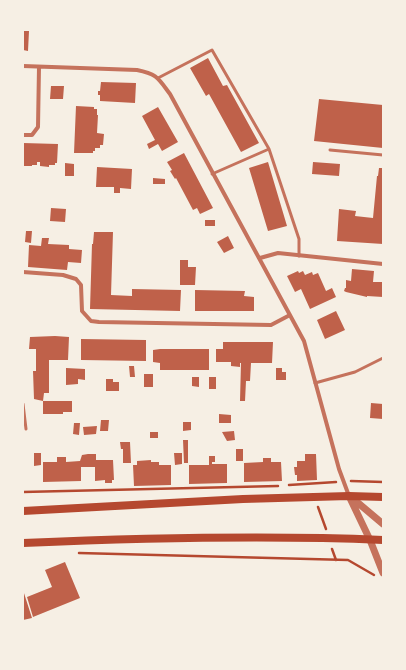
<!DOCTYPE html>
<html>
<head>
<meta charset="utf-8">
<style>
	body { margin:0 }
	#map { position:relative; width:406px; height:670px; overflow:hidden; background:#f6efe4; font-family:Cabin,sans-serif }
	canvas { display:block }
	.frame { position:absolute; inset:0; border:24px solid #f6efe4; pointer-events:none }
</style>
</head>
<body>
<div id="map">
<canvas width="406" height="670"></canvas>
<div class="frame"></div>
</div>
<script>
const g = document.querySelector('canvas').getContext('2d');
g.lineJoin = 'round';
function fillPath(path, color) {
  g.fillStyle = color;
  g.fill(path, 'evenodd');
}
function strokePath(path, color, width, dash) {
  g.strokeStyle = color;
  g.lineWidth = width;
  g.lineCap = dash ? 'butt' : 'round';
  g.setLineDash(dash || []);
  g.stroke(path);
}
const building = new Path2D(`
	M23,31H29L28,51L23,50Z
	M208,58L223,86L227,85L259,143L241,152L209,94L206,96L190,68Z
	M101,82L136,83L135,103L100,101V95H98V91H100Z
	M51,86H64L63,99H50Z
	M319,99L383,105V148L314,141Z
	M76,106L94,107V109H97V115H98L97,133L104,134L103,145H100V148H95V151H93V153H74Z
	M158,107L178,142L162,151L158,144L149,149L147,144L155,140L142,116Z
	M23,143L58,144L57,163H55V165H49V167L40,166V162H37V165H32V166H23Z
	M184,153L213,208L200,214L197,208L193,210L176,178L175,179L170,171L172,170L167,162Z
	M268,162L287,226L268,231L249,168Z
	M313,162L340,164L339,176L312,174Z
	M65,163L74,164V176H65Z
	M97,167L132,169L131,189L120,188V193H114V187H96Z
	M379,168H383V244L337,241L339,209L356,211L355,216L373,218L377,176H378Z
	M153,178L165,179V184H153Z
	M51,208L66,209L65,222L50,221Z
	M205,220H215V226H205Z
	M26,231H32L31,243L25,242Z
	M94,232H113L111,295L132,296V289L181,290L180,311L90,309L92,244H93Z
	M228,236L234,248L224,253L217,242Z
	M42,238H49L48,244L69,245V249L82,250L81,263L68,262L67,270L28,267L29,245L41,246Z
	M180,260H188V267H196L195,285H180Z
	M352,269L374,271L373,282H383V297L367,296V297L346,292L344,291L345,288H346V280L351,281Z
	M298,271L299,273L303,271L305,275L312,272L313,275L318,273L326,291L332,288L336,297L310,309L301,289L295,292L287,276Z
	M195,290L245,291L244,296L254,297V311H195Z
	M336,311L345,330L325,339L317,320Z
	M55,336L69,337L68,360H49V393H44L43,401L34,399L33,371H36V349H29L30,337Z
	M81,339L146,340V361L81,360Z
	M223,342H273L272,363H251L250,381H246L245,401H240L241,363H240V367L231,366V362H216V349H223Z
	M160,349H209V370H160V363L153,362V350Z
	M129,366H134L135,377H130Z
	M66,368L85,369V380L78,379V384L66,385Z
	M276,368H282V372H286V380H276Z
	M144,374H153V387H144Z
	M192,377H199V387L192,386Z
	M209,377H216V389H209Z
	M106,379H113V382H119V391H106Z
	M43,401H72V412H63V414H43Z
	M371,403L383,404V419L370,418Z
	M219,414L231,415V423H219Z
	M101,420H109L108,431H100Z
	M183,422H191V430L183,431Z
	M74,423H80L79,435L73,434Z
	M97,426L96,434L84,435L83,427Z
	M234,431L235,440L227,441L222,432Z
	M150,432H158V438H150Z
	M183,440H188V463H184Z
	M120,442H130L131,463H123V449H121Z
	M236,449H243V461H236Z
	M34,453H41V465L34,466Z
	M174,453H182V464L175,465Z
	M88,454H96V460H113L114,480H112V483H105V480L95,481V467H81V481L43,482V462H57V457H66V462L80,461L82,455Z
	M305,454H316L317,480L297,481V475H295L294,467H297V461H305Z
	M209,456H215V462H212V464H227V483L189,484V465H209Z
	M263,458H271V462H281L282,481L244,482V463L263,462Z
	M151,460V462H159V465H171V485L134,486L133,465H137V461Z
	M65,562L80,598L33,617L27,597L52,587L45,570Z
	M23,590L32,618L23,620Z`);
const path = new Path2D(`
	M351,481L383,482
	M289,485L336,482
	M23,492L278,486
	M318,507L326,529
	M332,549L336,560
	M79,553L348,560L374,575`);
const service = new Path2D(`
	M158,78L212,50L269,149L299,239V256
	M330,150L383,155
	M212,174L269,149
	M315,383L355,372L383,358
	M23,404L26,429`);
const minor = new Path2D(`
	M23,66L137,70C157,74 158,78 170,94L304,341L339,469L349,496
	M23,135H32L38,127L39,67
	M260,258L278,253L383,264
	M23,272L63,275L76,279L81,285L82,311L91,321L99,322L271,325L290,315`);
const tertiary = new Path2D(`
	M349,496L370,540L383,573
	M351,497L383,524`);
const secondary = new Path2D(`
	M23,511L243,499L349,496L383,497
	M23,543C143,538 263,535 383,540`);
fillPath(building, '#bf614a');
strokePath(path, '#b5482f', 2.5);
strokePath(service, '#c5725c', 3);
strokePath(minor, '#c5725c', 4);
strokePath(tertiary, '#c5725c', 7);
strokePath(secondary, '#b5482f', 8);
</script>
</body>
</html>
